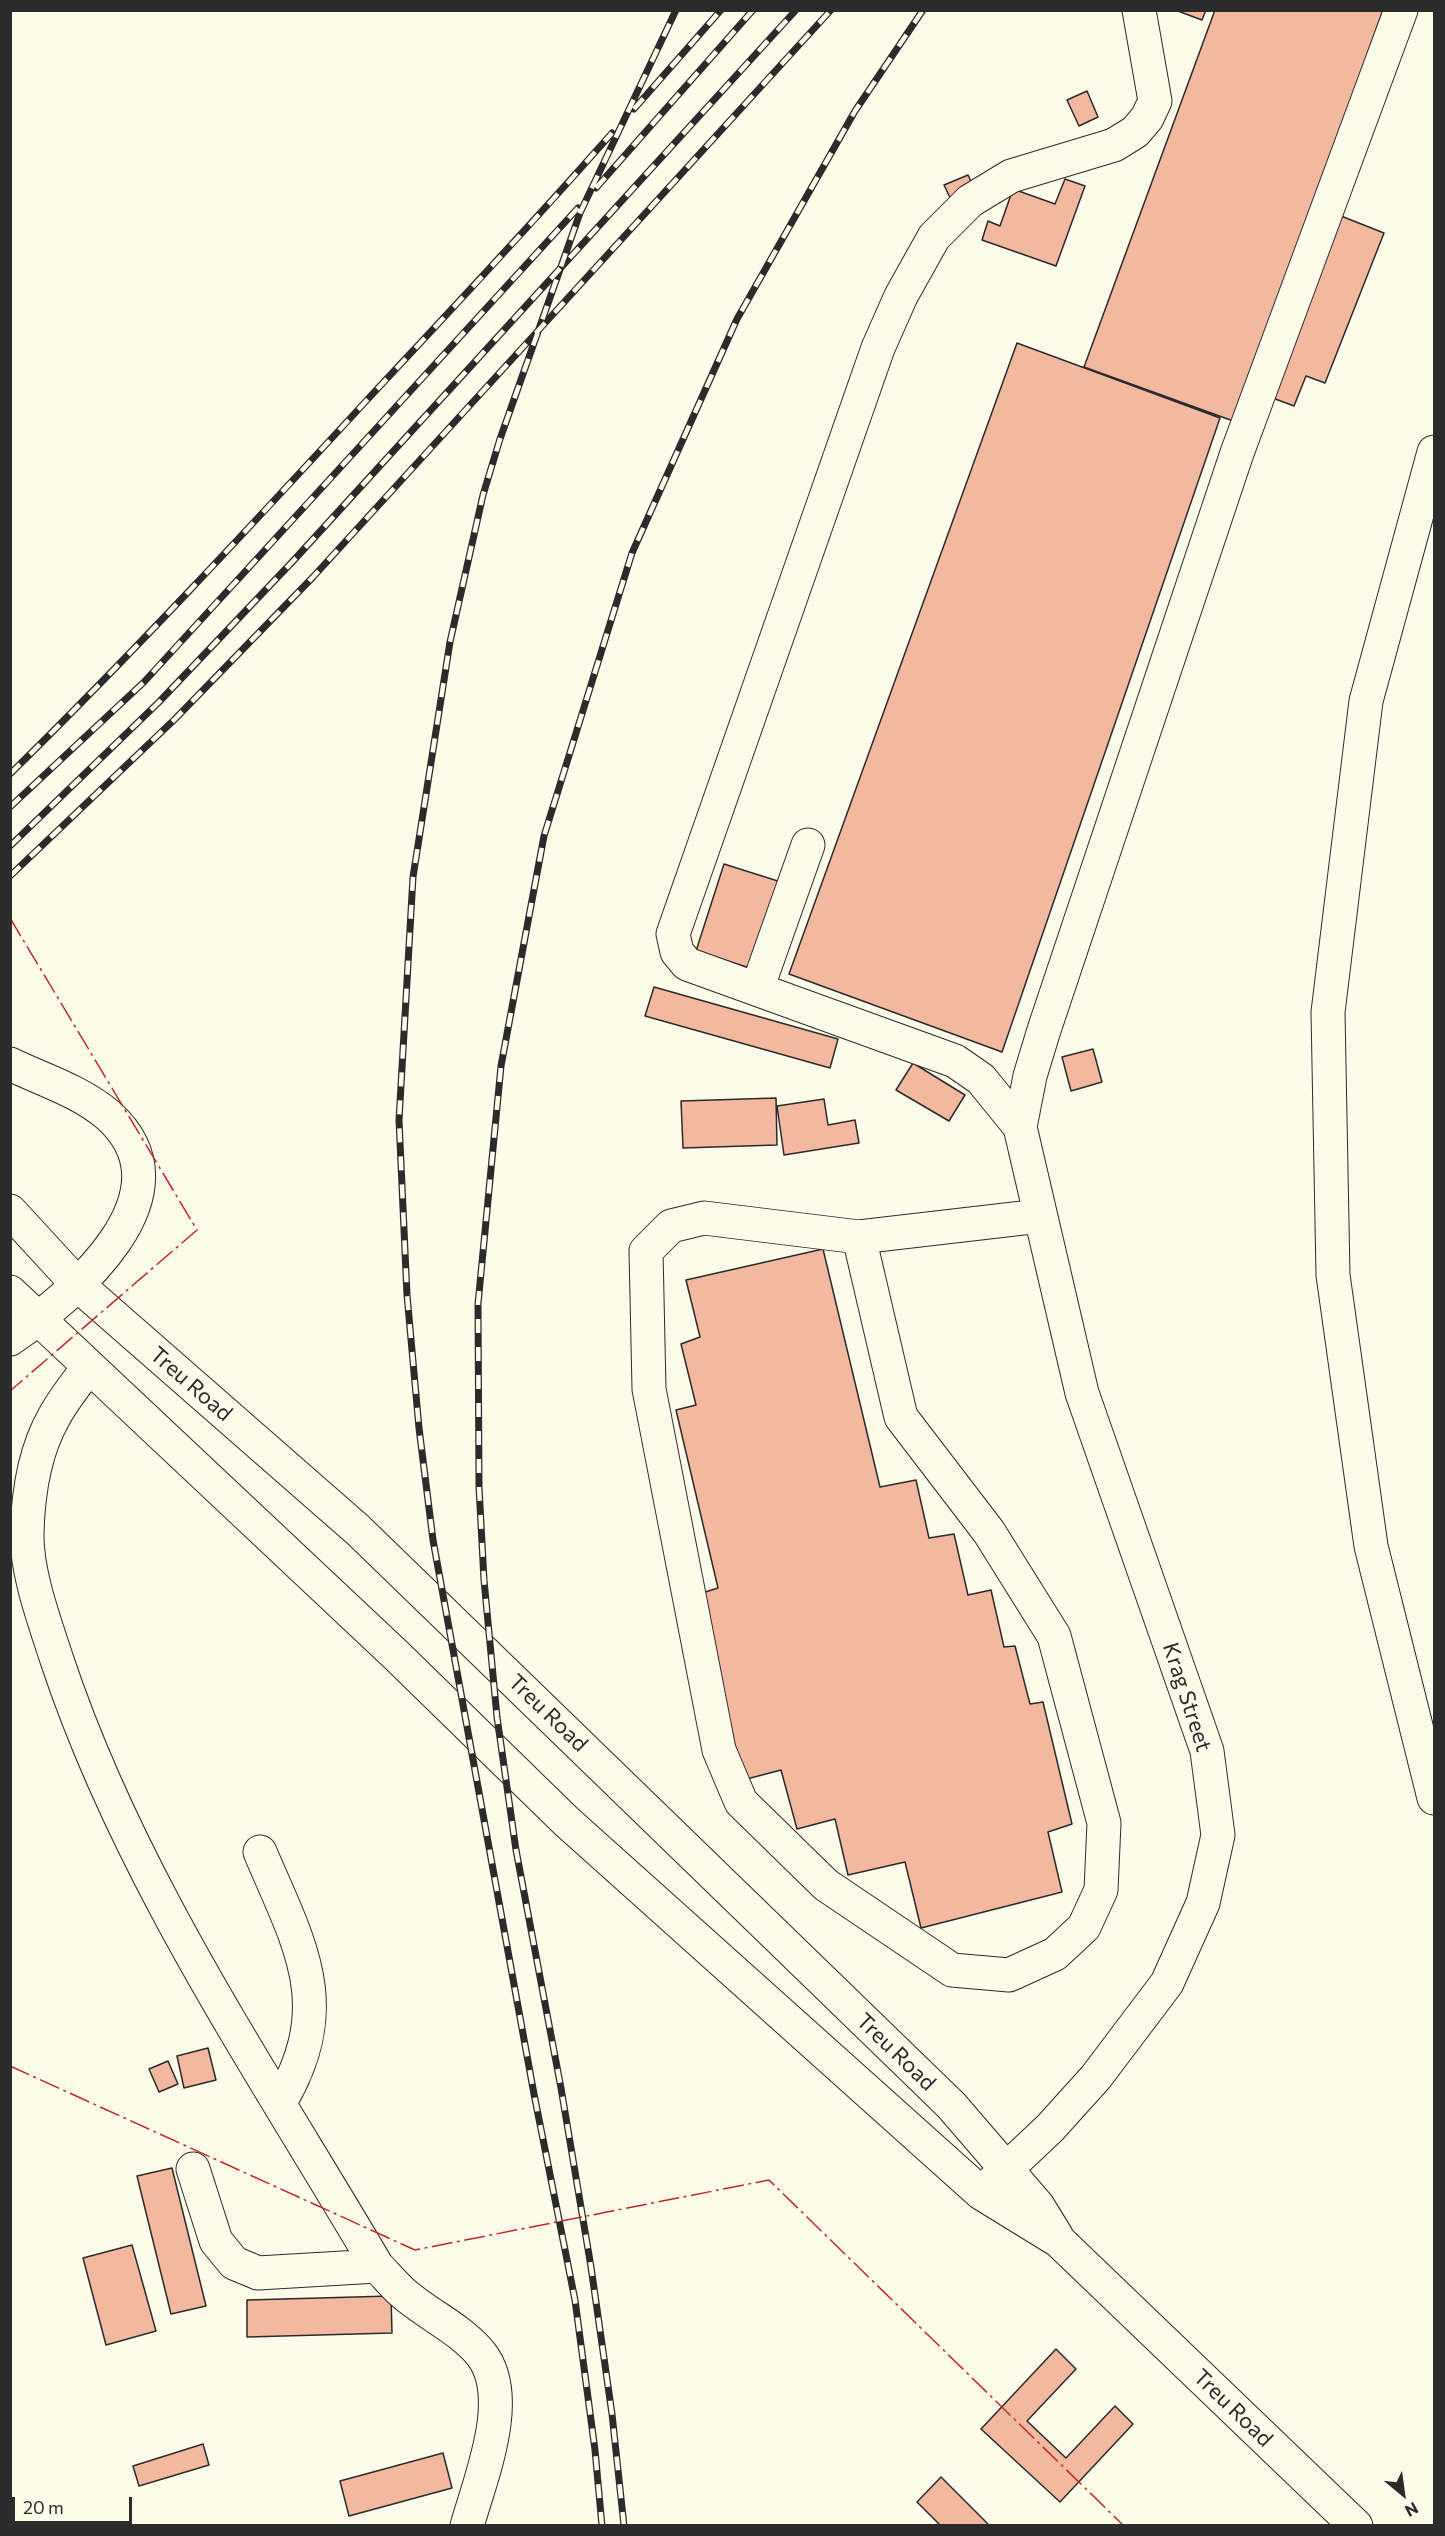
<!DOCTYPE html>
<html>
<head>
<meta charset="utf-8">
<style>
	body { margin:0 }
	#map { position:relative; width:1445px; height:2536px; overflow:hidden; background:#fdfbea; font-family:Commissioner,sans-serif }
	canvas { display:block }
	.frame { position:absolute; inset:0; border:12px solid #2b2b2b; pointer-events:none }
	.north { position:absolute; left:1373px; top:2464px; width:60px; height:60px; -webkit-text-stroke:4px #fdfbea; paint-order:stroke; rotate:151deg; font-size:16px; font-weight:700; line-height:24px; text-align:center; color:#2b2b2b }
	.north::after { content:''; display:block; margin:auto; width:21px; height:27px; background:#2b2b2b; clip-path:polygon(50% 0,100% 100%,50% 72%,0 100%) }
	.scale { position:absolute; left:12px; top:2497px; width:120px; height:27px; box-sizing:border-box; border:3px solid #2b2b2b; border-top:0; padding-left:8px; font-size:18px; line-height:21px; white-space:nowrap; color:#2b2b2b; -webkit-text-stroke:4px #fdfbea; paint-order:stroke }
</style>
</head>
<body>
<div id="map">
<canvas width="1445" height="2536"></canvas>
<div class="frame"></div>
<div class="north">N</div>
<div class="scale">20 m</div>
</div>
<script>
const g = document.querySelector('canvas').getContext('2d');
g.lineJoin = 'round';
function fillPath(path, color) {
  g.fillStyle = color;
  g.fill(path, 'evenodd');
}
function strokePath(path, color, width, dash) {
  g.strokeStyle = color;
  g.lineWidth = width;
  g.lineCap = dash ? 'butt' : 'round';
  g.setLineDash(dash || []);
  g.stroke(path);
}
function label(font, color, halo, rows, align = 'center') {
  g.font = font + ' Commissioner,sans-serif';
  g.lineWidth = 4.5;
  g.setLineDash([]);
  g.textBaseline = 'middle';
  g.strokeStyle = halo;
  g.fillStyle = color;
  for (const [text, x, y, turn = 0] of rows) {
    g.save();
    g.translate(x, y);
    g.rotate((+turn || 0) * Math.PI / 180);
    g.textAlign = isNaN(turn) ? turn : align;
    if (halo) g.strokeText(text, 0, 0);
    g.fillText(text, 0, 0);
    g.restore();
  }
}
const building = new Path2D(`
	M1175,10H1206L1202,20Z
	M1215,10H1383L1236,422L1084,367Z
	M1087,91L1098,117L1079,126L1067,100Z
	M968,175L975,190L952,202L944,185Z
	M1065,179L1085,186L1056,266L982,240L988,221L1000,226L1013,189L1055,204Z
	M1341,216L1384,233L1325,383L1306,376L1294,406L1270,397Z
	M1017,343L1220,418L1002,1052L789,974Z
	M724,864L781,882L753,969L696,951Z
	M654,987L838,1039L830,1068L645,1016Z
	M1093,1049L1102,1082L1071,1091L1062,1057Z
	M913,1063L965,1095L949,1121L896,1090Z
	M776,1098L777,1145L683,1148L681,1101Z
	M824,1099L828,1125L855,1120L859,1143L784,1155L777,1106Z
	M823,1249L880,1487L916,1480L929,1538L954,1534L968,1595L991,1590L1004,1647L1015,1646L1030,1704L1043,1702L1072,1824L1048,1832L1062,1892L921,1928L905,1862L848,1875L835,1819L797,1829L781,1770L743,1780L699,1594L718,1588L676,1410L696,1405L681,1344L700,1337L686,1280Z
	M208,2048L216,2080L184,2088L177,2056Z
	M168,2061L178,2084L159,2092L149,2069Z
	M172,2168L206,2306L171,2314L137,2176Z
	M132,2245L156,2331L106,2345L83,2258Z
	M391,2296L392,2333L247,2337V2300Z
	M1056,2349L1076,2369L1027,2421L1066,2458L1115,2406L1133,2424L1060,2502L981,2429Z
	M203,2444L209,2465L139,2486L133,2466Z
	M443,2453L452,2488L349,2516L340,2481Z
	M941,2477L990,2526H941L917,2502Z`);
const minor = new Path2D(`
	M757,989L808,845
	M10,1064C43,1080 80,1091 108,1115C196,1193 73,1296 10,1339
	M1020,1127L1030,1076L1044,1030L1237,453L1401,10
	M10,1211L78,1285L358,1530L951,2105L1038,2206L1057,2237
	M859,1237L704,1218L671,1226L646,1251L649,1389L719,1750L741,1802L826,1885L952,1970L1009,1975L1055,1954L1084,1927L1101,1890L1104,1823L1054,1636L989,1532L901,1417L859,1237L1040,1216
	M10,1292L396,1655L566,1821L981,2193L1059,2241L1356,2526
	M88,1368C76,1384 63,1400 54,1417C34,1452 28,1494 27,1533C26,1572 45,1623 57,1660C129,1877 261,2069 377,2266C385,2274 393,2284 402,2292C426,2314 460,2328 481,2354C515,2397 480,2479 467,2526
	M260,1852C299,1944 338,2005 280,2102
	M193,2169L216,2241L234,2263L258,2273L377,2266
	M981,2193L1050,2128L1096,2077L1167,1983L1203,1903L1218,1835L1207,1751L1082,1393L1020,1127L981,1079L955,1061L687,964L677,952L673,934L878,348L901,296L934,237L970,201L1011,176L1114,145L1135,132L1147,118L1155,101L1139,10`);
const highway = new Path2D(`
	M1434,452L1366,701L1328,1012L1333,1275L1371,1546L1434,1798`);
const rail = new Path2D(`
	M634,109L721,10
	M596,188L753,10
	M10,774C133,653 250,527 367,400C449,312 532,224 612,133
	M10,807L144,682L578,208
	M10,846L159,702L294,560L796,10
	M10,876L175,719L313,577L831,10
	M602,2526L595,2450L575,2300L534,2094L433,1540L419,1428L407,1295L399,1120L413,877L450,642L483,495L500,439L580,213L676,10
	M624,2526L612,2414L591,2267L561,2088L516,1850L497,1717L484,1580L479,1487L478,1304L501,1066L544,836L632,553L737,319L855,111L923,10`);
const power = new Path2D(`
	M10,918L197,1230L10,1391
	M10,2066L415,2250L769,2180L1124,2526`);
const streetNames = [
	["Treu Road",191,1384,41],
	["Krag Street",1187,1697,72],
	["Treu Road",548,1713,44],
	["Treu Road",896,2052,44],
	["Treu Road",1233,2408,44]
];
fillPath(building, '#f2b8a0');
strokePath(building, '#2b2b2b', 1.5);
strokePath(minor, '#2b2b2b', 35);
strokePath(highway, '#2b2b2b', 35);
strokePath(minor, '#fdfbea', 33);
strokePath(highway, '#fdfbea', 33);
strokePath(rail, '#2b2b2b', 7);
strokePath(rail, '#fdfbea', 4.5, [14]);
strokePath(power, '#c62828', 1.5, [21, 4.5, 3, 4.5]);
label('22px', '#2b2b2b', '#fdfbea', streetNames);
</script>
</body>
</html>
